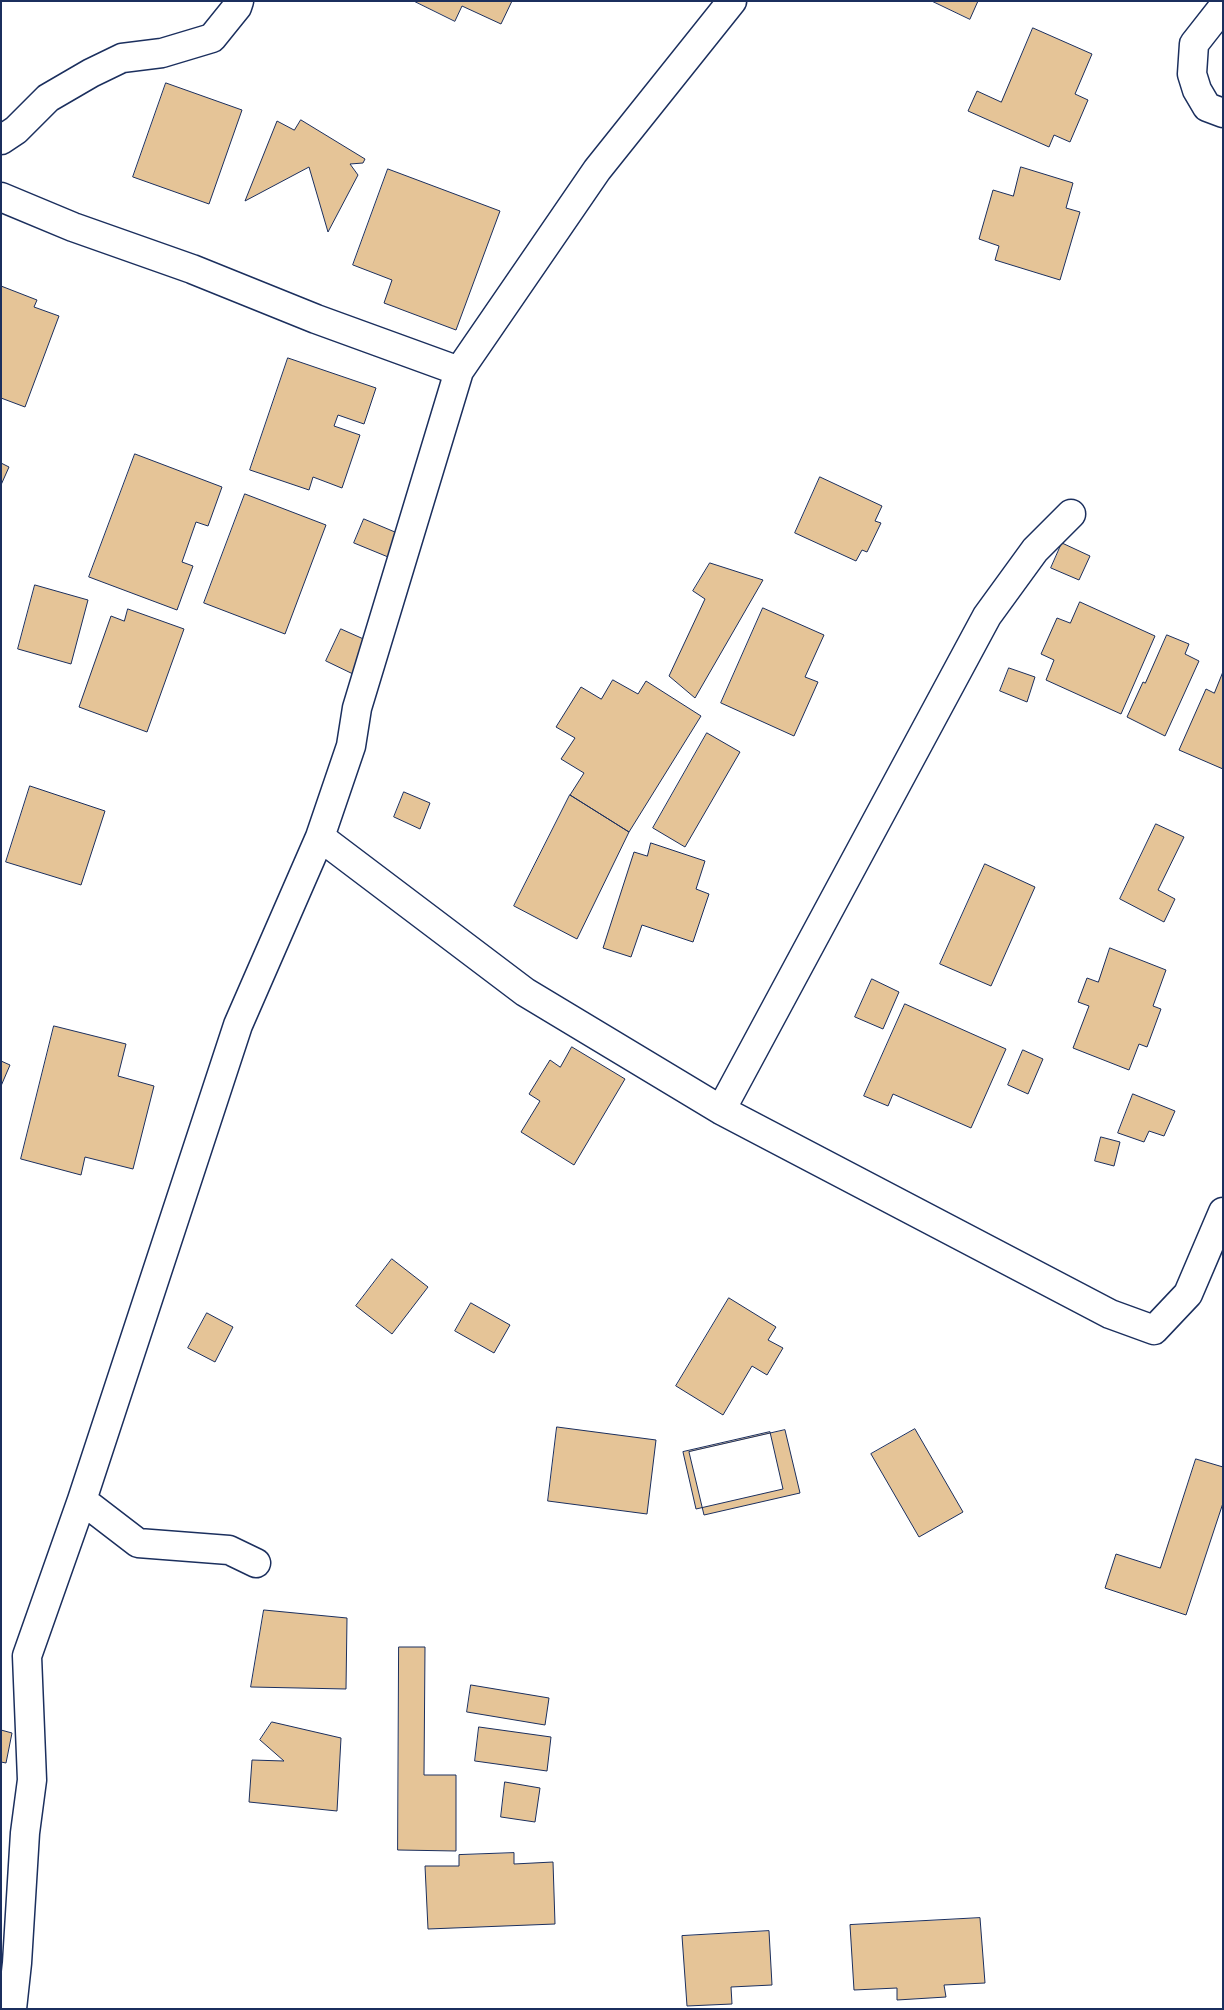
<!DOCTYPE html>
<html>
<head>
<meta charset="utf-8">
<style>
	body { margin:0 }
	#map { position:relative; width:1224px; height:2010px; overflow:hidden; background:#fff; font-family:Pangolin,sans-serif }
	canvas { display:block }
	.frame { position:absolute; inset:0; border:2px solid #1b2f5e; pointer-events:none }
</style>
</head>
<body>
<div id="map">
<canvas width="1224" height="2010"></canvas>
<div class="frame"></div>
</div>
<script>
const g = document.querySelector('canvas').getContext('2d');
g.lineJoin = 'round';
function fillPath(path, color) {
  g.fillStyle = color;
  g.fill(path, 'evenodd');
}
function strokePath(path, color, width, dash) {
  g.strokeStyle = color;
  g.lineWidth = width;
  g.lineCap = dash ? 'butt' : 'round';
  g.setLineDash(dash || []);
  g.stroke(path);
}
const building = new Path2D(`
	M414,1H512L501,24L462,6L455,21Z
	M932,1H978L970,19Z
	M1033,28L1092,54L1075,94L1088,100L1070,142L1054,135L1049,147L968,111L977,91L1001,102Z
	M166,83L242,110L209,204L133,177Z
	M301,120L365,159L363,163L350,164L358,175L328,232L309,167L245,201L277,121L294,130Z
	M1021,167L1073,183L1066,208L1080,212L1060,280L995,260L999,246L979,239L993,190L1013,196Z
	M388,169L500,211L456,330L384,303L392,280L353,265Z
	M1,286L37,300L34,307L59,316L25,407L1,398Z
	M288,358L376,388L364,424L338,415L334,426L360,435L342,488L313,477L309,490L250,470Z
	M135,454L222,487L208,526L196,522L182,562L193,566L177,610L89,577Z
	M1,463L9,467L1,485Z
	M820,477L882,506L875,521L881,523L867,552L862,550L856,561L795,533Z
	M245,494L326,525L285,634L204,603Z
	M364,519L402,535L393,559L354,543Z
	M1062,543L1090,556L1079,580L1051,568Z
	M710,563L763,580L695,698L669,676L705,599L693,591Z
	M35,585L88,600L71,664L18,649Z
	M1080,602L1155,636L1121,714L1046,680L1054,660L1041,654L1057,618L1070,623Z
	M763,608L824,635L805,677L818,682L794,736L721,703Z
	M128,609L184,629L147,732L79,707L111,616L124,621Z
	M341,629L368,641L353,674L326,661Z
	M1167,635L1189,644L1185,654L1199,661L1165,736L1127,717L1143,682L1145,683Z
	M1009,668L1035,677L1027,702L1000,691Z
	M1223,672V769L1179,750L1206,689L1214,693Z
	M613,680L638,694L646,681L701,716L629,832L570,795L584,773L561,759L575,738L556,727L581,687L601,699Z
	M707,733L740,752L685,847L653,828Z
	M30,786L105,811L81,885L6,862Z
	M404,792L430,803L420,829L394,817Z
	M570,795L629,832L577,939L514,906Z
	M1156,824L1184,837L1158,890L1175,899L1164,922L1120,899Z
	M651,843L705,861L696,889L709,894L693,942L642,925L631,957L603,948L634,852L647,856Z
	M985,864L1035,887L991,986L940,964Z
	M1110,948L1166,970L1153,1006L1161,1009L1147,1047L1139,1044L1129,1070L1073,1048L1089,1006L1078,1002L1087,978L1098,982Z
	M872,979L899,992L883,1029L855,1017Z
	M905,1004L1006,1049L971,1128L893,1094L888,1106L864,1096Z
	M54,1026L126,1044L118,1076L154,1086L133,1169L85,1157L81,1175L21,1159Z
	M572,1047L625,1079L574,1165L521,1132L540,1101L529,1094L550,1060L560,1067Z
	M1023,1050L1043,1059L1028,1094L1008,1085Z
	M1,1061L10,1065L1,1086Z
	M1133,1094L1175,1111L1164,1136L1149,1131L1144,1142L1118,1133Z
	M1101,1137L1120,1142L1114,1166L1095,1161Z
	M392,1259L428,1287L392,1334L356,1306Z
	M729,1298L776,1327L768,1340L783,1348L767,1375L752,1366L723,1415L676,1386Z
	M471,1303L510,1325L494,1353L455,1331Z
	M207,1313L233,1327L215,1362L188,1348Z
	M557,1427L656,1440L647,1514L548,1501Z
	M915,1429L963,1512L919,1537L871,1454Z
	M785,1430L800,1493L704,1515L689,1452Z
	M770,1432L783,1489L696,1509L683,1452Z
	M1196,1459L1223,1467V1503L1186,1615L1105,1588L1116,1554L1160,1568Z
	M264,1610L347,1618L346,1689L251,1687Z
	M399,1647H425L424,1775H456V1851L398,1850Z
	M471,1685L549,1698L545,1725L467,1712Z
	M272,1722L341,1738L337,1811L249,1802L252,1760L284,1761L260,1740Z
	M479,1727L551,1737L547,1771L475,1761Z
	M1,1730L12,1733L6,1763L1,1762Z
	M505,1782L540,1788L535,1822L501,1817Z
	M514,1853V1864L553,1862L555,1924L428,1929L425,1866H459V1855Z
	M980,1918L985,1983L944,1985L946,1997L897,2000V1988L854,1990L850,1925Z
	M769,1931L772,1985L731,1987L732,2004L687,2006L682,1936Z`);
const street = new Path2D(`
	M732,1L597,170L459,371L357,708L351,746L320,837L525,992L721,1110L1110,1314L1154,1330L1188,1294L1223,1212
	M1223,7L1194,44L1192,74L1197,90L1207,107L1223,113
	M1,140L16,130L48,98L91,73L122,58L162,53L212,38L237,7L239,1
	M1,197L73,227L192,269L316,319L459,371
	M721,1110L987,616L1035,550L1071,514
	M82,1500L138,1543L229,1550L256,1563
	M12,2009L17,1963L25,1833L32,1780L27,1656L82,1500L238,1025L320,837`);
fillPath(building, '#e5c497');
strokePath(building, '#1b2f5e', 1);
strokePath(street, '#1b2f5e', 31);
strokePath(street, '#fff', 28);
</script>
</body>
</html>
